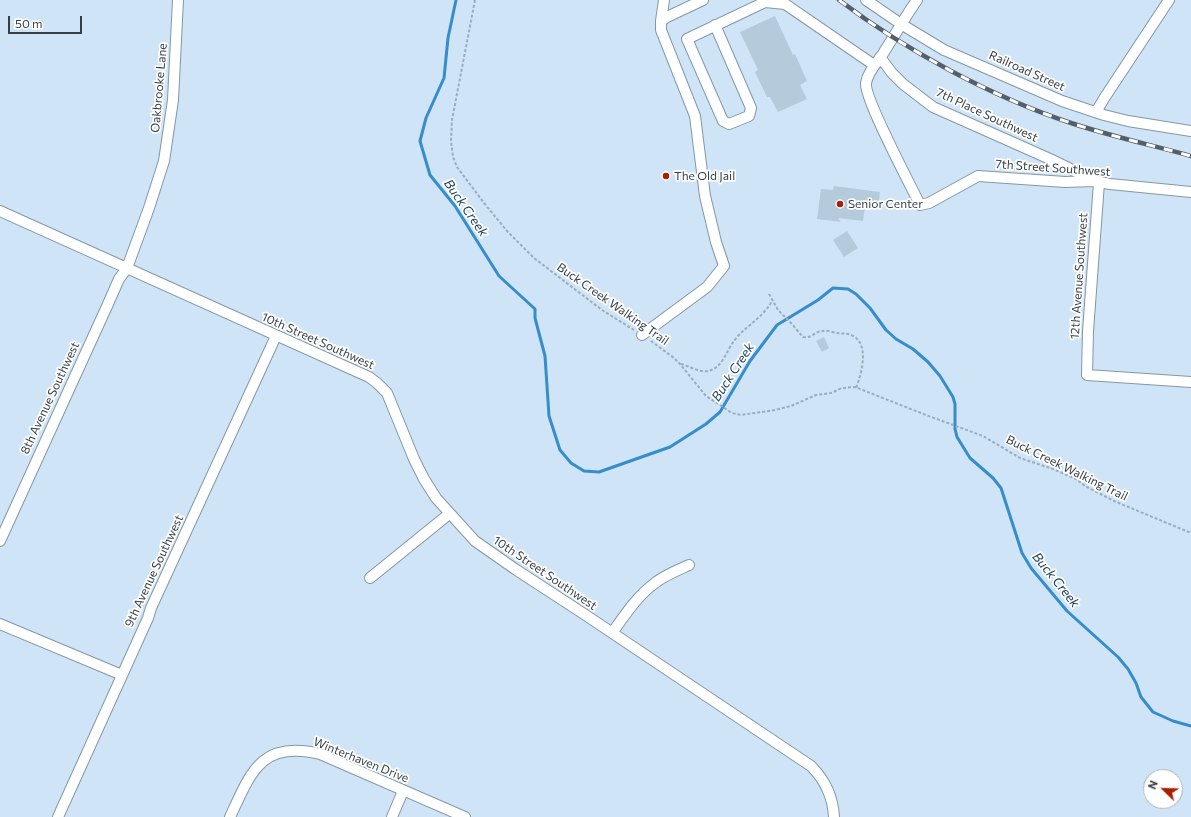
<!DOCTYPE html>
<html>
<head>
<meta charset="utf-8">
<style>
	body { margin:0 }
	#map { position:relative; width:1191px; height:817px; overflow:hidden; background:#cfe5f7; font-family:Commissioner,sans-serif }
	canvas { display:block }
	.north { position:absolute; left:1143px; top:769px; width:40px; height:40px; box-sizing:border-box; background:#fff; border:1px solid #aeb2b5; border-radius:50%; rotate:293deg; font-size:11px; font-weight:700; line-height:16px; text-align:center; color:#353e45 }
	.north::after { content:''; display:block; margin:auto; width:14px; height:18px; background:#ac1e00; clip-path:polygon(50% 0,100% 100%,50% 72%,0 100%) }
	.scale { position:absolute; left:8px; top:16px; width:74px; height:18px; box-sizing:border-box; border:2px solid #353e45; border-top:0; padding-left:5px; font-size:12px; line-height:14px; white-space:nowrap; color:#353e45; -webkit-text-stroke:3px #fff; paint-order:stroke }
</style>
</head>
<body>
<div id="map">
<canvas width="1191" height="817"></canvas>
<div class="north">N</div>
<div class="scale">50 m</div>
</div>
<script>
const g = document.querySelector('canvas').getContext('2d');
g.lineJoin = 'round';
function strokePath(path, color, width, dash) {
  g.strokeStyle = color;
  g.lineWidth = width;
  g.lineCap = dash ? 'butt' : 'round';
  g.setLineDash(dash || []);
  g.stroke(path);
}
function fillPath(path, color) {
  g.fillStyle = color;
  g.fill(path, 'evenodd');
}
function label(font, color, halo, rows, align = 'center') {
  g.font = font + ' Commissioner,sans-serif';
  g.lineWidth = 3.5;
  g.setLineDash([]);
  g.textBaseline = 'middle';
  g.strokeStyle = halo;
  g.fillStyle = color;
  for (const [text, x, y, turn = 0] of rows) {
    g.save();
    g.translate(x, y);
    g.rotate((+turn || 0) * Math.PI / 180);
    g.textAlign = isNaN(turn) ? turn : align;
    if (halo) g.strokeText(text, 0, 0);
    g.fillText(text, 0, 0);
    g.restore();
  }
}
const stream = new Path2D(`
	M456,0L448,38L444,78L426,118L420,141L430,175L455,206L499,276L535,309V318L545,356L549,416L560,450L571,463L584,471L599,472L670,447L706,424L720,412L750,361L777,325L818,300L833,288L848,289L856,294L870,308L886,330L896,339L913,349L928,362L940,376L953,397L955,404V429L957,437L970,458L993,478L1001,488L1022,553L1031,568L1067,611L1118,657L1128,669L1136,683L1141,697L1153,712L1173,721L1191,726`);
const building = new Path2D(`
	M775,16L793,55L795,54L807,81L800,85L807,99L778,112L770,97H767L755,72L758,70L740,32Z
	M834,186L880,192L878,208L865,207L863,221L838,218L841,222L817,219L821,189L833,190Z
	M847,231L858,248L844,257L833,240Z
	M824,337L829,348L822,352L816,341Z`);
const path = new Path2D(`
	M475,0L452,120L451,141L453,157L457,167L484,203L507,231L534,258L602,310L634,330
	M769,294L778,310L791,323L803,337C811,339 815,331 823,331C828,330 834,333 838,333C843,334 847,333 851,335C870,342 862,373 856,388
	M651,341L674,358L680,364L706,396L732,413L741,415L775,410L791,406L816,395L831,393L842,388L855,387L926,415L983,436L1020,458L1053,469L1076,479L1085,486L1114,501L1191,533
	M681,364C689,366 700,373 708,371C723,368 726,351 734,341C745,326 763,318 772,301`);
const minor = new Path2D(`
	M866,0L901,24L944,50L1062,101L1104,115L1128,121L1191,131
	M917,0C905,17 895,35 884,52C878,62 868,71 866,83C864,98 911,186 920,205L929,203L978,176L1065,182L1095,181L1110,184L1191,192
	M661,21L664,0
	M715,25L751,108L749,116L729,124L723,121L687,39L765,2L785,4L874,65
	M880,57L892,73L903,84L933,107L1050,159L1093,180
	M1096,112L1105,97L1169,0
	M1099,183L1088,331L1087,375L1191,382
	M0,211L369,377L377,383L387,393L414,459L424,479L436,498L475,541L515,569L584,614L811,766C825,780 833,797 834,817
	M642,335L707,287L724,266L716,242L705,196L695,116L661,30V21L667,17L703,0
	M0,541L108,304L119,279L127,268L149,208L164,161L173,100L178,0
	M370,578L449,514
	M0,624L122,675
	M612,633C625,615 637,596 655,583C665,575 678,570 689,565
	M58,817L148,618L151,608L276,336
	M230,817C251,772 261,740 320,754L465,817
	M392,817L403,791`);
const rail = new Path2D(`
	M839,0C905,50 992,97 1071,123C1110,136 1151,145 1191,156`);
const markers = [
	[666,176,4,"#ac1e00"],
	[840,204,4,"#ac1e00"]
];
const streetNames = [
	["Railroad Street",1027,71,24],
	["Oakbrooke Lane",159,88,-85],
	["7th Place Southwest",987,115,25],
	["7th Street Southwest",1053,168,4],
	["12th Avenue Southwest",1079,276,-86],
	["Buck Creek Walking Trail",613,304,35],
	["10th Street Southwest",318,341,24],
	["8th Avenue Southwest",50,398,-65],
	["Buck Creek Walking Trail",1067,468,26],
	["9th Avenue Southwest",154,571,-65],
	["10th Street Southwest",545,573,34],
	["Winterhaven Drive",361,760,22]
];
const poiNames = [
	["The Old Jail",674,176],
	["Senior Center",848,204]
];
const waterNames = [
	["Buck Creek",466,208,55],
	["Buck Creek",733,372,-57],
	["Buck Creek",1056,580,51]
];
strokePath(stream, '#368dc9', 3);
fillPath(building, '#b5cadb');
strokePath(minor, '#8397a7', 12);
strokePath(path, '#9bacbb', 2, [3, 2]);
strokePath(minor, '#fff', 10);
strokePath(rail, '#545f69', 4.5);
strokePath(rail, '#fff', 3, [9]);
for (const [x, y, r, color] of markers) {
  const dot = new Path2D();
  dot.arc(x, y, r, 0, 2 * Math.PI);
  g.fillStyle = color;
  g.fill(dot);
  strokePath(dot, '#fff', 1.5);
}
label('12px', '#353e45', '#fff', streetNames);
label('12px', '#353e45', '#fff', poiNames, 'left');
label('italic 13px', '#193c56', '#fff', waterNames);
</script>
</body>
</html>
